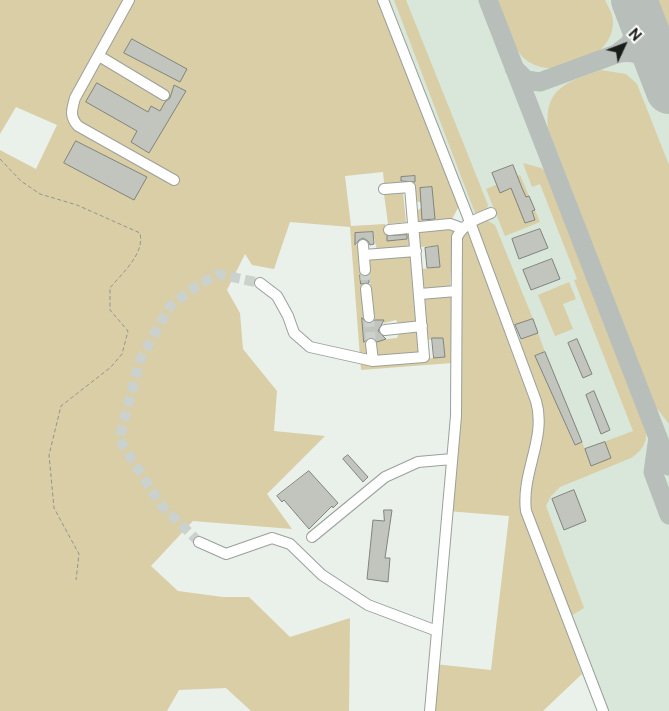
<!DOCTYPE html>
<html>
<head>
<meta charset="utf-8">
<style>
	body { margin:0 }
	#map { position:relative; width:669px; height:711px; overflow:hidden; background:#eaf1eb; font-family:"Public Sans",sans-serif }
	canvas { display:block }
	.north { position:absolute; left:599px; top:20px; width:50px; height:50px; -webkit-text-stroke:4px #fff; paint-order:stroke; rotate:47deg; font-size:14px; font-weight:700; line-height:20px; text-align:center; color:#191c19 }
	.north::after { content:''; display:block; margin:auto; width:18px; height:22px; background:#191c19; clip-path:polygon(50% 0,100% 100%,50% 72%,0 100%) }
</style>
</head>
<body>
<div id="map">
<canvas width="669" height="711"></canvas>
<div class="north">N</div>
</div>
<script>
const g = document.querySelector('canvas').getContext('2d');
g.lineJoin = 'round';
function fillPath(path, color) {
  g.fillStyle = color;
  g.fill(path, 'evenodd');
}
function strokePath(path, color, width, dash) {
  g.strokeStyle = color;
  g.lineWidth = width;
  g.lineCap = dash ? 'butt' : 'round';
  g.setLineDash(dash || []);
  g.stroke(path);
}
const built = new Path2D(`
	M379,0H669V711H597L582,674L459,206Z`);
const green = new Path2D(`
	M0,0H379L459,206L452,219L418,224L415,212L421,208L423,222L435,220L432,187L420,188L421,202H418L415,199L411,183L415,182V176L401,177L402,184L387,186L384,183L383,172L345,176L351,226L385,224L386,232L411,230V245L409,248L377,251L373,232L355,233V245H361L360,271L365,318H362L365,344H368L369,363L445,357L443,338L427,340L422,302L425,298L448,295L451,297L452,363L361,370L350,227L290,222L274,269L252,265L245,254L227,290L240,313L243,349L277,391L274,431L325,436L267,494L292,529L193,521L151,566L178,591L223,597H249L290,637L350,618L349,711H251L226,688L179,690L167,711H0V150L36,169L57,125L16,107L0,134Z
	M394,0H406L488,205L486,212L479,215L475,213Z
	M498,0H605C608,6 613,15 613,21C615,59 551,82 525,59C510,46 505,18 498,0Z
	M657,0H669V32Z
	M601,70L626,74L637,84L669,165V424L655,406L548,128C544,87 568,82 601,70Z
	M523,163L541,168L550,174L644,417C648,436 648,447 631,458L560,487L551,496L546,506L584,608L564,620L582,674L543,711H430L434,664L491,670L509,516L447,511L456,416L457,237L464,230L488,221L495,225L533,319L514,326L519,340L538,333L545,352L535,356L549,388L559,384L561,390L553,394L574,445L582,442L585,449L633,431L574,280L577,279L540,184L532,187Z
	M520,175L540,222L505,236L486,189Z
	M403,192L406,222L388,224L384,194Z
	M441,228L453,230L450,288L425,289L421,286V269L440,267L438,246L420,247L418,244L417,235L419,232Z
	M374,256H411L418,322L399,325L396,320L384,323L383,320L375,321L374,317H372L369,260Z
	M569,282L576,299L563,304L573,329L555,336L538,295Z
	M418,330L420,353L379,358L374,344L377,343V340L397,338L400,331Z`);
const taxiway = new Path2D(`
	M488,0L669,466
	M616,54C640,48 648,60 663,76
	M514,68L526,80L540,82L616,54L629,44L635,34L637,25L634,1
	M658,437L653,472L669,515`);
const runway = new Path2D(`
	M634,0L669,91`);
const building = new Path2D(`
	M132,39L187,69L180,82L124,53Z
	M97,83L148,112L151,106L160,111L165,102L170,98L174,85L186,91L149,153L131,142L137,131L86,102Z
	M76,141L147,177L134,200L64,163Z
	M513,165L522,188L526,197L529,196L535,210L532,211L535,220L525,223L511,188L500,193L492,173Z
	M415,176V182L401,181V177Z
	M432,187L435,219L422,220L420,188Z
	M540,229L548,248L519,259L512,239Z
	M373,232L374,244L370,245L368,241L363,238L359,240L355,245V233Z
	M407,235V239L387,241V236Z
	M438,246L440,267L427,268L425,248Z
	M552,259L560,279L531,290L523,270Z
	M360,275L369,276V283L361,284Z
	M362,318L369,324L375,320H384L378,331L386,339L377,342L370,337L364,342Z
	M533,319L538,333L521,339L515,325Z
	M432,338H443L445,357L434,358Z
	M577,339L592,374L583,378L568,343Z
	M545,352L582,442L575,445L535,356Z
	M594,391L610,430L601,434L586,395Z
	M605,442L611,458L591,466L585,449Z
	M348,455L368,477L363,482L343,459Z
	M309,471L338,503L333,508L332,506L309,529L284,500L282,502L277,496Z
	M574,490L586,521L564,530L552,499Z
	M384,510H392L385,558H390L388,582L367,579L373,520L384,521Z`);
const minorTunnel = new Path2D(`
	M365,270L366,289
	M369,317L371,344
	M199,542L161,505L119,439L140,360L170,306L195,287L218,274L260,283`);
const path = new Path2D(`
	M0,159L21,181L40,194L77,205L140,233C145,254 122,273 110,288V310L128,331L122,354L111,367L61,406L49,455L54,508L79,554L76,580`);
const minor = new Path2D(`
	M129,0L75,98C72,109 69,116 78,126L174,180
	M383,0L470,222L536,401C547,438 521,472 526,511L603,711
	M99,56L164,95
	M389,230L450,224L461,228
	M363,245L365,270
	M364,255L416,251
	M260,283L277,296L288,316L294,333L310,347L373,361
	M366,289L369,317
	M420,294L456,291
	M385,330L422,326
	M371,344L373,361L424,357L410,187L384,189
	M312,537L385,477L418,462L452,459
	M199,542L226,554L272,538L290,544L322,575L368,605L437,631
	M430,711L456,416L457,237C464,223 477,219 491,213`);
fillPath(built, '#d9e6da');
fillPath(green, '#d9cea5');
strokePath(taxiway, '#b8beb9', 19);
strokePath(runway, '#b8beb9', 46);
fillPath(building, '#c2c5bd');
strokePath(building, '#81847c', 1);
strokePath(minorTunnel, '#cbd1cc', 10, [10, 5]);
strokePath(minor, '#9aa09a', 12);
strokePath(path, '#919691', 1, [4, 2.5]);
strokePath(minor, '#fff', 10);
</script>
</body>
</html>
